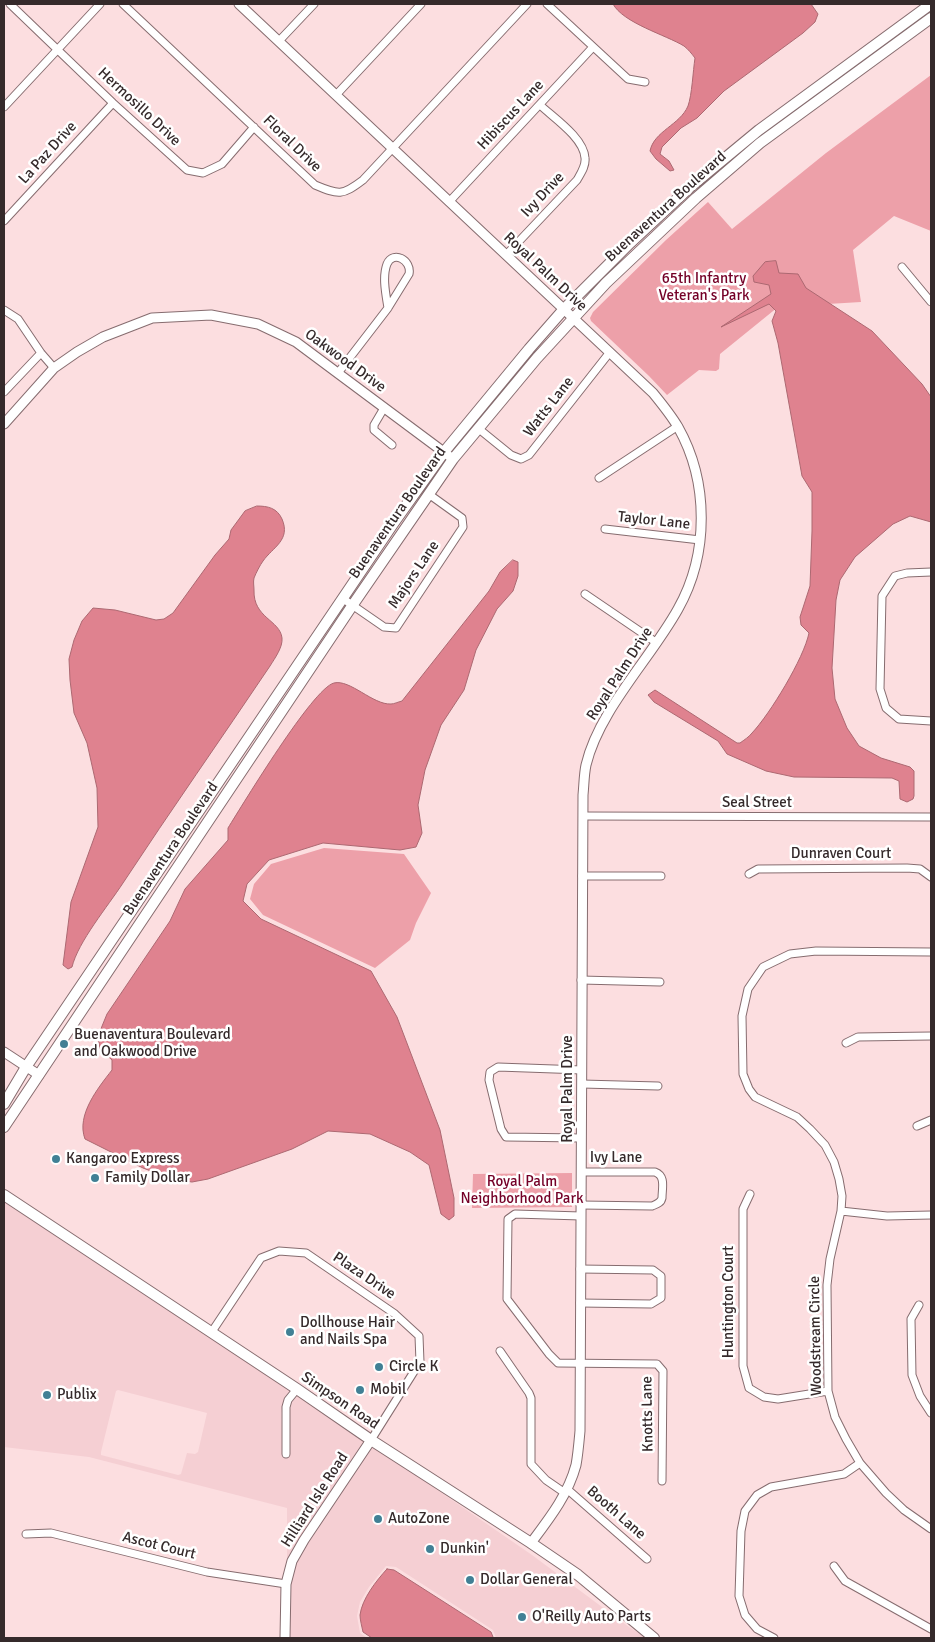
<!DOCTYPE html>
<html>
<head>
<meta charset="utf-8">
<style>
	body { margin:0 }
	#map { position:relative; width:935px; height:1642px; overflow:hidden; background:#fcdee0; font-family:Signika,sans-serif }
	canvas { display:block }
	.frame { position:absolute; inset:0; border:5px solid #352a2b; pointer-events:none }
</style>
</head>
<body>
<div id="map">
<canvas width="935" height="1642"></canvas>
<div class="frame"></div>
</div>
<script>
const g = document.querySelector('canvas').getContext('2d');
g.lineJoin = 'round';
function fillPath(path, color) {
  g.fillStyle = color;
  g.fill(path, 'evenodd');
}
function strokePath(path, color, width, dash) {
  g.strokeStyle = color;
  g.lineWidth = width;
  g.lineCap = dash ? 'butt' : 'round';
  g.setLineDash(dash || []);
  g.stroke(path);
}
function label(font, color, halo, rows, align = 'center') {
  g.font = font + ' Signika,sans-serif';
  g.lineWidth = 5;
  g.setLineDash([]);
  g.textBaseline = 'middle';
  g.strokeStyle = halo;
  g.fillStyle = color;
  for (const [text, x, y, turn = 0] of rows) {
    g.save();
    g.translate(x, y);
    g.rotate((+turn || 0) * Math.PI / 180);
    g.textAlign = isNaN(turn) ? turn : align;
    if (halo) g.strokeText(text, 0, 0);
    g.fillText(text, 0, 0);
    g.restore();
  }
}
const built = new Path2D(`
	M4,1200L291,1391L284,1399L281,1413L282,1457H290L289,1414L292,1402L297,1395L366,1441L287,1563V1508L89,1457L4,1447ZM118,1390L207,1413L198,1452L195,1454L187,1453L181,1474L178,1475L101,1455V1452L116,1391Z
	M372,1445L532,1555L629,1627L647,1638H496L493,1630L396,1567L386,1566L369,1587L360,1602L357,1616L360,1633L367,1638H289L290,1584L296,1562L307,1542Z`);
const green = new Path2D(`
	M931,75V231L894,216L853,250L861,302L778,307L720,354L719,369L716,371L699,370L667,395L649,376L591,321L590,318L593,312L666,240L708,202L732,229L826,153Z
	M324,848L404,854L431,893L416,923L410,940L375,968L263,915L250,899L254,884L271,864Z
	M572,1173V1207L472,1208L473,1174Z`);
const water = new Path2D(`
	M613,4H811L818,14L815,22L803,33L724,91L697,118L681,128L662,147L660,154L669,161L674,170L670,171L656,159L650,151C654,131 680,125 688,106C692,95 693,71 695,58C692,54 688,49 684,46C666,35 623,23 613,4Z
	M776,261L779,273L798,274L806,288L872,331L922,384L931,397V522L910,516L893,524L855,557L840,580L836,600L832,668L835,699L847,728L859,746L881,758L910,767L914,771V796L913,799L907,802L900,799L899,781L892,778L794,777L766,771L727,754L718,741L654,702L648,695L655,690L737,743H740C744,740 749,737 752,733C770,714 804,658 809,633L801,625L800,617L810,586L812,531V492L802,476L778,343L772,321L776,311L769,304L721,327L771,294L769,285L754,282L753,276L765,262Z
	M257,506C268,506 277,508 282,519C291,540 273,547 263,561C260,565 256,573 254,578C253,582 254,586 254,590C253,618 280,620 282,638C283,647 275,658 270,666C221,739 171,810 123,883C108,906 78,942 72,967L68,969L63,965L71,902L98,827L97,788L87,743L74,713L70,680L69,659L74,640L82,621L93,608L115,610L156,620L164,619L173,613L215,555L229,539L231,530L245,511Z
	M513,560L518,562V576L513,591L497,609L476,650L464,690L441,725L425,770L418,805L422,833L416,847L400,850L323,843L269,860L247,884L243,901L261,919L371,971L397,1017L440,1130L454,1198V1216L449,1220L441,1214L429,1165L410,1152L370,1134L328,1131L292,1149L208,1179L192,1182L172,1179L143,1168L85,1139C76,1115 98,1088 112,1070V1060L100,1049L98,1036L107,1014L170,921L185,889L228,840V828C243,804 313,688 334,683C350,679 373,705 391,704C394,704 398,702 402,701L489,591L500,572Z
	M387,1569L394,1570L491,1632L493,1637L491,1638H372L363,1632C362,1627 360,1620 360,1615C362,1599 376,1581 387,1569Z`);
const minor = new Path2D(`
	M10,4L113,103L187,170L203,173L222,164L254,127
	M123,4L315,185C339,195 342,196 363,180L527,4
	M547,4L628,79L645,82
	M279,41L314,4
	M336,95L421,4
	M4,107L100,4
	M449,202L593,47
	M4,221L113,103
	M506,255L577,180C581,173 586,166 585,158C584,138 554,118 540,105
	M902,267L931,302
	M4,310L18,319L41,353L54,368
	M338,373L388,308L409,274C412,260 393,250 387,264C382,277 386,295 388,308
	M4,392L41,353
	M384,408L374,425V430L392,445
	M479,429L511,455L521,459L529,455L610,352
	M599,478L678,426
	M605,529L700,540
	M931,572L907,573L895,576L882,596L880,689L886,708L899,719L931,721
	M585,594L657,643
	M342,598L384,627L396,628L463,527L462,518L430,495
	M583,816L931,817
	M749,874L758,869L907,868L920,869L931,877
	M582,876H661
	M931,952L816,951L790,954L763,967L748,989L742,1016L743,1074L749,1089L755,1097L797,1117L810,1129L825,1145L834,1162L839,1179L842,1196L841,1211L830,1259L827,1285L828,1391L835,1417L846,1439L860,1463L886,1493L904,1510L931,1529
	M581,980L660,982
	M846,1043L858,1037L931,1036
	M582,1084L658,1086
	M917,1126L931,1120
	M581,1138L506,1137L501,1129L489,1080L490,1072L498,1067L582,1070
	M581,1172H655C666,1176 662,1188 662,1198C661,1203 657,1204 652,1206L581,1205
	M750,1194L743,1209V1366L749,1388L764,1397L778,1399L828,1391
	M841,1211L887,1216L931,1215
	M581,1216L515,1214L508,1219L507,1299L549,1354L558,1363L657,1364L663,1371L662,1481
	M580,1303L651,1304L661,1298V1276L653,1270L580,1269
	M919,1305L911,1319L912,1375L920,1396L931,1413
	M211,1333L261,1258L279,1251L306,1253L395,1314L419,1336L420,1362L371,1440
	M500,1351L529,1393L531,1398V1464L546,1480L562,1491L567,1489L647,1559
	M286,1454V1407L288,1400L297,1389
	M26,1534L51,1533L207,1572L286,1584
	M834,1566L845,1581L931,1629
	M774,1638L757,1629L745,1615L739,1596L741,1531L745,1511L757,1495L771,1487L844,1474L860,1463`);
const tertiary = new Path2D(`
	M239,4L653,393C662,404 671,415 678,427C709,482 709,554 678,609C651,658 599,710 586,765C584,774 584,785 583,795L580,1431C579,1442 578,1454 576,1465C568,1495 549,1519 531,1543
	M4,424L54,368L77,352L103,337L152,318L211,315L258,324L296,342L449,456
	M4,1052L39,1075
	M285,1638L286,1584L292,1561L304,1540L371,1440`);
const secondary = new Path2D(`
	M4,1104L26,1067L393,524L444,452L529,349L564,309L630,243L690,187L759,130L931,4
	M4,1127L352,606L453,459L537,358L606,283L696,198L760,143L931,18
	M4,1195L297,1389L371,1440L531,1543L578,1575L654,1638`);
const markers = [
	[64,1044,5,"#418095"],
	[56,1159,5,"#418095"],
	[95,1178,5,"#418095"],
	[290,1332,5,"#418095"],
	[379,1367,5,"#418095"],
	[360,1390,5,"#418095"],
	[47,1395,5,"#418095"],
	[378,1519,5,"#418095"],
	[430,1549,5,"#418095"],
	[470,1580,5,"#418095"],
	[522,1617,5,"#418095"]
];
const streetNames = [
	["Hermosillo Drive",139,107,43],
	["Hibiscus Lane",511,115,-47],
	["Floral Drive",292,144,44],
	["La Paz Drive",48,153,-48],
	["Ivy Drive",543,195,-47],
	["Buenaventura Boulevard",666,207,-42],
	["Royal Palm Drive",545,272,43],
	["Oakwood Drive",345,361,36],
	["Watts Lane",549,407,-52],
	["Buenaventura Boulevard",398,513,-55],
	["Taylor Lane",654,521,6],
	["Majors Lane",414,575,-56],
	["Royal Palm Drive",620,674,-57],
	["Seal Street",757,803],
	["Buenaventura Boulevard",171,849,-56],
	["Dunraven Court",841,854],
	["Royal Palm Drive",568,1089,-90],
	["Ivy Lane",616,1158],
	["Plaza Drive",364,1276,34],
	["Huntington Court",729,1302,-90],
	["Woodstream Circle",816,1336,-91],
	["Simpson Road",340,1401,34],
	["Knotts Lane",648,1414,-91],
	["Hilliard Isle Road",315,1500,-57],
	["Booth Lane",616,1513,41],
	["Ascot Court",159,1546,14]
];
const parkNames = [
	["65th Infantry",704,279],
	["Veteran's Park",704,296],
	["Royal Palm",522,1182],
	["Neighborhood Park",522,1199]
];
const poiNames = [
	["Buenaventura Boulevard",74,1035],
	["and Oakwood Drive",74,1052],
	["Kangaroo Express",66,1159],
	["Family Dollar",105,1178],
	["Dollhouse Hair",300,1323],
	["and Nails Spa",300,1340],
	["Circle K",389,1367],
	["Mobil",370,1390],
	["Publix",57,1395],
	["AutoZone",388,1519],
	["Dunkin'",440,1549],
	["Dollar General",480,1580],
	["O'Reilly Auto Parts",532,1617]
];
fillPath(built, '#f5cfd3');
fillPath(green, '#eda0a9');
fillPath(water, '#df828f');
strokePath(water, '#ac6871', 1);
strokePath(minor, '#866c6f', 9);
strokePath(tertiary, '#866c6f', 11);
strokePath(secondary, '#866c6f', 12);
strokePath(minor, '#fff', 7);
strokePath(tertiary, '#fff', 9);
strokePath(secondary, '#fff', 10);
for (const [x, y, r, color] of markers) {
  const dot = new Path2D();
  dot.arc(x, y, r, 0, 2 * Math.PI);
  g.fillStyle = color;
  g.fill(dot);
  strokePath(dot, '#fff', 2);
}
label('15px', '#352a2b', '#fff', streetNames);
label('15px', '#740027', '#fff', parkNames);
label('15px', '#352a2b', '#fff', poiNames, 'left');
</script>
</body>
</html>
